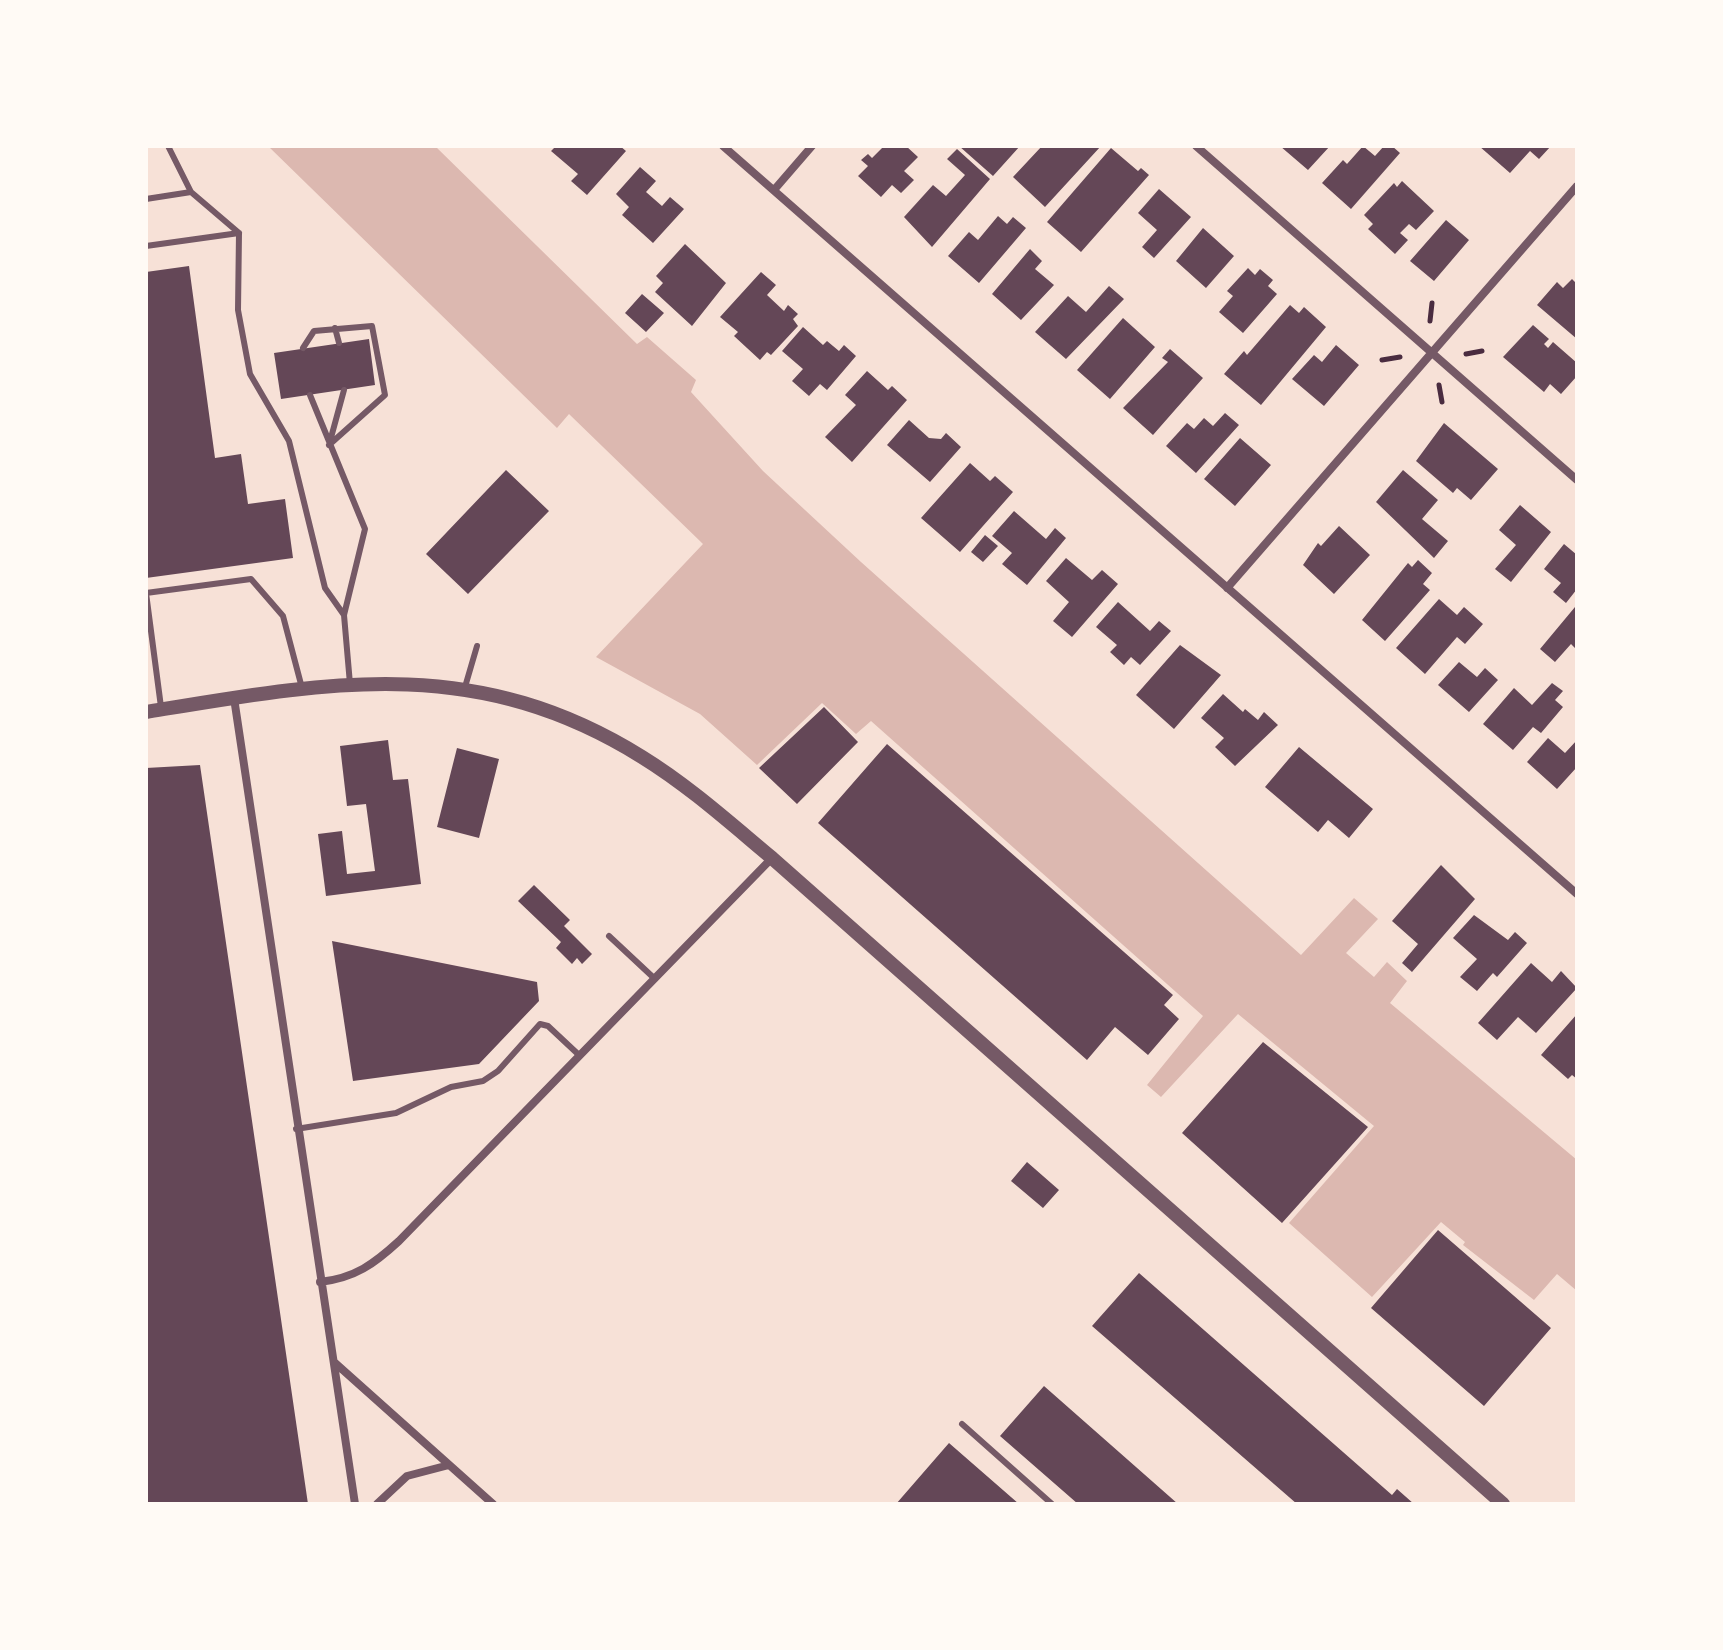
<!DOCTYPE html>
<html>
<head>
<meta charset="utf-8">
<style>
	body { margin:0 }
	#map { position:relative; width:1723px; height:1650px; overflow:hidden; background:#f7e1d7; font-family:Overpass,sans-serif }
	canvas { display:block }
	.frame { position:absolute; inset:0; border:148px solid #fffaf5; pointer-events:none }
</style>
</head>
<body>
<div id="map">
<canvas width="1723" height="1650"></canvas>
<div class="frame"></div>
</div>
<script>
const g = document.querySelector('canvas').getContext('2d');
g.lineJoin = 'round';
function fillPath(path, color) {
  g.fillStyle = color;
  g.fill(path, 'evenodd');
}
function strokePath(path, color, width, dash) {
  g.strokeStyle = color;
  g.lineWidth = width;
  g.lineCap = dash ? 'butt' : 'round';
  g.setLineDash(dash || []);
  g.stroke(path);
}
const water = new Path2D(`
	M268,146H435L637,344L647,337L696,380L691,392L763,471L861,562L1301,955L1354,898L1378,919L1346,953L1374,977L1387,962L1407,981L1390,1003L1577,1160V1291L1557,1274L1534,1300L1463,1245L1465,1242L1441,1222L1372,1297L1289,1223L1374,1126L1238,1014L1161,1097L1147,1085L1203,1016L871,721L856,734L822,703L757,765L700,714L596,657L703,544L569,414L557,428Z`);
const building = new Path2D(`
	M556,146H620L626,151L587,195L571,181L578,174L551,151Z
	M884,146H906L918,157L904,171L914,180L901,193L892,185L881,197L858,176L868,166L861,160L868,154L872,158Z
	M959,146H1020L993,176Z
	M1042,146H1101L1045,207L1013,177Z
	M1280,146H1330L1308,170Z
	M1363,146L1375,156L1384,146H1392L1400,153L1351,209L1322,183L1343,160L1347,164Z
	M1479,146H1551L1539,159L1530,151L1510,173Z
	M1111,148L1138,171L1141,168L1149,175L1081,252L1047,222Z
	M957,149L990,179L932,247L904,217L933,185L946,196L965,175L947,159Z
	M640,167L656,181L646,192L662,206L670,197L684,209L653,243L622,215L629,207L616,194Z
	M1402,181L1434,211L1416,230L1409,224L1400,233L1408,240L1395,254L1368,229L1373,224L1364,215L1394,183L1397,187Z
	M1159,189L1191,217L1154,258L1142,247L1157,230L1138,213Z
	M998,216L1007,224L1013,217L1026,228L979,283L948,256L969,232L978,240Z
	M1446,220L1469,240L1434,281L1410,261Z
	M1203,228L1234,256L1206,288L1176,261Z
	M685,244L726,283L692,326L655,292L663,283L656,276Z
	M1030,249L1042,261L1035,269L1054,285L1021,320L992,294Z
	M189,266L215,458L241,454L248,504L285,499L293,558L146,578V272Z
	M1248,268L1255,275L1260,269L1273,280L1268,286L1277,294L1243,333L1219,312L1233,296L1227,291Z
	M761,272L776,285L767,295L784,311L788,305L798,314L793,319L798,326L771,355L767,352L760,360L734,336L738,332L720,317Z
	M1572,279L1577,284V339L1537,305L1557,282L1563,288Z
	M1109,286L1124,299L1066,359L1035,332L1068,296L1086,312Z
	M642,294L664,313L646,332L625,313Z
	M1290,305L1299,313L1304,307L1326,327L1261,405L1224,374L1244,351L1247,355Z
	M1123,318L1155,347L1110,399L1077,370Z
	M1533,325L1549,339L1544,344L1548,348L1553,342L1577,363V376L1561,394L1550,384L1544,392L1503,357Z
	M803,327L823,345L827,341L839,351L844,345L856,356L827,390L820,384L809,396L792,381L803,369L782,351Z
	M369,339L375,385L281,399L274,353Z
	M1336,345L1359,365L1324,406L1292,379L1314,355L1322,362Z
	M1170,349L1203,378L1153,435L1123,408L1168,362L1162,358Z
	M867,371L888,390L892,386L907,400L852,462L825,437L856,405L845,395Z
	M1225,413L1239,425L1196,473L1166,446L1187,423L1194,429L1204,418L1213,426Z
	M909,420L929,438L941,439L946,433L961,447L930,482L887,445Z
	M1444,423L1498,469L1471,500L1457,488L1453,493L1416,461Z
	M1240,438L1271,465L1235,506L1204,479Z
	M970,463L990,481L995,476L1013,492L960,552L921,518Z
	M506,470L549,511L468,594L426,554Z
	M1403,470L1438,500L1422,519L1448,541L1434,558L1376,502Z
	M1520,505L1551,532L1511,582L1495,569L1516,545L1499,530Z
	M1014,511L1046,539L1055,528L1066,538L1027,585L1002,564L1012,553L992,536Z
	M1339,526L1370,555L1334,594L1303,565L1318,543L1321,546Z
	M985,535L998,546L983,562L971,552Z
	M1564,544L1577,555V589L1566,603L1553,592L1561,583L1544,569Z
	M1066,558L1092,580L1102,570L1118,584L1072,637L1053,621L1069,602L1046,581Z
	M1418,560L1432,573L1423,584L1430,590L1385,641L1362,620L1408,563L1412,567Z
	M1439,599L1457,615L1464,607L1483,624L1465,644L1457,637L1425,674L1396,648Z
	M1118,602L1150,631L1159,621L1171,631L1140,665L1131,657L1124,665L1110,652L1117,645L1096,627Z
	M1575,607L1577,650L1571,644L1555,662L1540,649Z
	M1180,645L1221,675L1174,729L1136,695Z
	M1459,662L1477,677L1485,668L1498,680L1469,712L1438,685Z
	M1552,683L1563,691L1555,700L1563,707L1541,733L1533,727L1513,750L1483,724L1514,688L1532,705Z
	M1223,694L1243,712L1245,709L1258,720L1264,712L1278,725L1235,766L1215,747L1224,738L1201,718Z
	M824,707L858,742L797,804L759,768Z
	M1548,738L1565,753L1577,740V767L1557,789L1527,762Z
	M388,740L393,780L408,779L421,884L326,896L318,834L342,831L347,874L375,871L366,804L347,806L340,746Z
	M887,744L1173,995L1164,1005L1179,1019L1148,1055L1115,1027L1087,1060L818,823Z
	M1299,747L1373,809L1349,838L1328,820L1318,832L1265,787Z
	M457,748L499,759L479,838L437,827Z
	M200,765L308,1504H146V768Z
	M1441,865L1475,899L1412,972L1402,963L1418,944L1392,921Z
	M534,885L570,920L564,926L592,954L582,964L577,958L572,964L556,948L561,942L518,901Z
	M1474,915L1508,940L1515,932L1527,943L1497,977L1493,973L1477,991L1460,977L1477,959L1453,938Z
	M332,941L537,982L539,1001L479,1064L353,1081Z
	M1531,963L1552,982L1561,971L1577,988L1536,1033L1518,1017L1497,1040L1478,1023Z
	M1577,1014V1079L1572,1075L1568,1079L1541,1055Z
	M1263,1042L1368,1127L1282,1223L1182,1133Z
	M1027,1162L1059,1190L1043,1208L1011,1181Z
	M1438,1230L1551,1328L1484,1406L1371,1308Z
	M1139,1273L1392,1495L1397,1489L1414,1504H1297L1092,1326Z
	M1044,1386L1178,1504H1078L1000,1436Z
	M949,1443L1019,1504H896Z`);
const path = new Path2D(`
	M1430,321L1432,303
	M1466,354L1482,351
	M1382,360L1400,357
	M1439,385L1442,402`);
const service = new Path2D(`
	M168,146L191,192L239,233
	M146,199L191,192
	M239,233L238,310L250,374L289,441L325,588L344,615
	M146,246L239,233
	M335,328L339,343
	M303,348L314,331L372,326L385,395L329,445
	M310,395L365,529L344,615L350,684
	M329,445L344,390
	M465,687L477,646
	M161,707L146,593L251,579L283,616L302,688
	M609,936L655,979
	M296,1129L396,1113L451,1087L483,1081L498,1071L540,1024L548,1026L579,1055
	M962,1424L1052,1504`);
const minor = new Path2D(`
	M723,146L1577,894
	M1196,146L1577,480
	M774,190L812,146
	M1227,588L1577,186
	M234,698L355,1504
	M320,1282C355,1278 374,1264 399,1241L772,858
	M334,1362L493,1504
	M377,1504L407,1476L449,1465`);
const tertiary = new Path2D(`
	M146,712C328,682 475,653 642,757C689,786 730,823 772,858L1503,1504`);
fillPath(water, '#dcb8b0');
fillPath(building, '#644757');
strokePath(path, '#4a2c40', 5);
strokePath(service, '#755966', 6);
strokePath(minor, '#755966', 8);
strokePath(tertiary, '#755966', 14);
</script>
</body>
</html>
